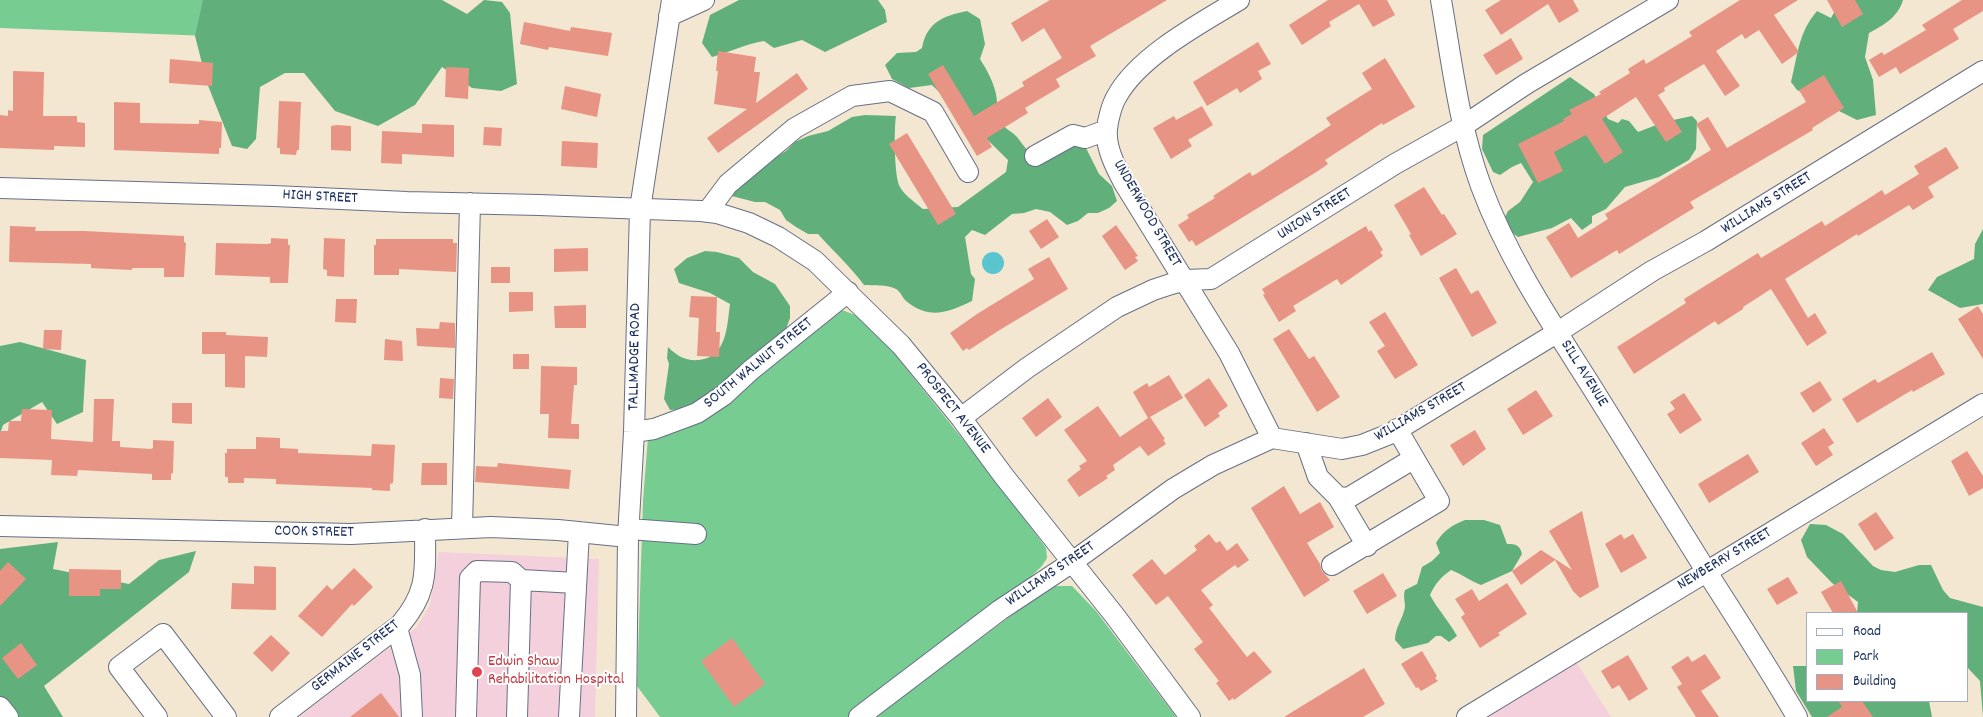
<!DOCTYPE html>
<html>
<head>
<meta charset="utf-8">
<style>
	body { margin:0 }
	#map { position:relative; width:1983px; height:717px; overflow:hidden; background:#f4e7d1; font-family:Dekko,sans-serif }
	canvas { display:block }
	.legend { position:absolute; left:1806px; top:612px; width:162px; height:90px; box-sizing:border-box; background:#fff; border:1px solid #a4acbf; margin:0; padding:6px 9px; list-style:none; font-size:15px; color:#1b2f5e }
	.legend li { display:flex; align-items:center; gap:10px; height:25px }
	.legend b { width:25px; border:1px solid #a4acbf }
</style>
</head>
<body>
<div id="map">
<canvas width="1983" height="717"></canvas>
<ul class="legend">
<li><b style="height:6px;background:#fff"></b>Road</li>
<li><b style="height:14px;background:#77cc91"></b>Park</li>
<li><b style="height:14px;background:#e79484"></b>Building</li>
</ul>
</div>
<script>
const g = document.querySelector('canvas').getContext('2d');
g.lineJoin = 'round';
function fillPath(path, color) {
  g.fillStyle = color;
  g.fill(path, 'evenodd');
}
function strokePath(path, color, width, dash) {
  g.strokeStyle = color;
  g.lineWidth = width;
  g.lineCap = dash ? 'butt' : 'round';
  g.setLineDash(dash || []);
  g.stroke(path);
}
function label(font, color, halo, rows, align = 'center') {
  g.font = font + ' Dekko,sans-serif';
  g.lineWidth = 4;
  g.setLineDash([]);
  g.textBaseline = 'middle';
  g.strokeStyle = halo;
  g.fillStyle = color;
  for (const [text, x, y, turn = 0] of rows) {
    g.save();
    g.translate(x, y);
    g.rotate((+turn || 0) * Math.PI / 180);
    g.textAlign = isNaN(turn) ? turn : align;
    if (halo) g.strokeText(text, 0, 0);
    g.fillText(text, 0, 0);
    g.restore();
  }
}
const built = new Path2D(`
	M439,552L599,559L595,717H299L417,627L430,605Z
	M1571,654L1611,717H1467Z`);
const green = new Path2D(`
	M0,0H418L419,44L0,28Z
	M842,310L855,315L869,325L892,351L1005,492L1046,548L1047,558L1042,566L1015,592L848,717H660L637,686L643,501L648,437L831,316Z
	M1051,586H1072L1096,611L1176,717H875Z`);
const forest = new Path2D(`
	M203,0H442L467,14L484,0L502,2L510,13L517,84L501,91L472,88L442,67L415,105L378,126L335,111L304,73H285L260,87L256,139L247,149L232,146L207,83L195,36Z
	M739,0H878L885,10L887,22L825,52L802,40L774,48L764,41C746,44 730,52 712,57L702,43L710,15Z
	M1841,0H1903C1898,17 1884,25 1869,33L1865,57L1873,80L1876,115L1857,120L1797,90L1791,82C1798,55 1798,33 1817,11L1831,18Z
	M967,11L980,19L985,44L980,59C987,70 993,81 996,94C998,103 996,112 1000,121C1003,128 1012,131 1017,137C1024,146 1025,149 1035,156L1062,147L1084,144L1099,174L1112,186L1117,201L1109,208L1098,213H1088L1078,221L1067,225L1050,212L1036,209L1024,213L1012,214L985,235L972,230L965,237L971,274L975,279L972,301C946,313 930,320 906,301C902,297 900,291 896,289C887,284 874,286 864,285C850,266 833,251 818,234H808L796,227L786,220L780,210L765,202H755L728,195L748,174L786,151L795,142L808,136L828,131L852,117L865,115L896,116C894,128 894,178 900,187C904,195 916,203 923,209L958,207L1006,172L1008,160L932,85L909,88L892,79L885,65L897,53L916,52L922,48C927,22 943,16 967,11Z
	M1570,77L1594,94L1608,119L1618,123L1622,119L1629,121L1638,132L1664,122L1692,116L1697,121L1696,149L1689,160L1659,177L1625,187L1606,209L1592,216V223L1582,230L1571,218L1552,228L1518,237L1507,229L1505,217L1508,211L1520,202L1533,182L1521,163L1512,167L1500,175L1493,172L1482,149L1483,135Z
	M1983,229V304L1960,308L1928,290L1937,277L1974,259L1975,244Z
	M705,251L717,252L739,258L753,272L775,284L790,306V318L784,335L722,389L683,409L670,410L664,399L669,364L667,358L668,347C678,357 686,361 699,360C727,357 727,326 730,304L710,293L679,283L674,269L687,258Z
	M20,342L86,360L83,412L57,424L42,402L3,425L0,434V346Z
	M1465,520H1484L1500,525L1507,544C1516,544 1520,545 1522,554L1512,571L1481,585C1470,581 1462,574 1451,570C1441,577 1435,584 1430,595C1438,610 1449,621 1457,636L1449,642L1441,636H1436L1428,643L1403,649L1395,640C1395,627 1403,619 1405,607C1405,601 1403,596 1405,590L1417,584L1422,567L1432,561L1440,553L1436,543C1443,531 1452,525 1465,520Z
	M1810,524L1826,525L1843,534L1873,566L1881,570L1895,572L1919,565H1931L1943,590L1950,598L1983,607V717L1980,681L1967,667V613H1857L1858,602L1832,583L1807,557L1801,540Z
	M58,542L53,569L129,584L159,560L196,551L189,572L44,686L63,717H0V549Z
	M1793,666H1807V701H1929L1932,717H1812L1796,691Z`);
const water = new Path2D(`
	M982 263a11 11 0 1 1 22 0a11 11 0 1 1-22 0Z`);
const building = new Path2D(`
	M1050,0H1167L1090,46L1096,56L1056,79L1060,87L1025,108L1028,113L987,138L992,147L977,156L928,74L943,65L974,116L1024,86L1022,82L1062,58L1044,28L1022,42L1011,23Z
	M1328,0H1387L1395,15L1373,27L1359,4L1329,22L1331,26L1302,45L1289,25Z
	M1501,0H1573L1579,11L1559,23L1548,4L1501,35L1485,10Z
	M1740,0H1798L1774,15L1799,52L1782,64L1759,30L1745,39L1742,34L1716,51L1740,86L1725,96L1704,64L1664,88L1665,91L1658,95L1682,132L1666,142L1636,97L1602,119L1623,152L1605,164L1586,135L1554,152L1563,171L1538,183L1518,144L1564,121L1563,119L1572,114L1569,110L1601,94L1599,92L1630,73L1628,69L1644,59L1646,64L1692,36L1689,32Z
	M1827,0H1855L1863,14L1842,27Z
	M1962,0H1983V11L1953,29L1959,39L1900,74L1896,67L1879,77L1869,60L1882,52L1884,55L1926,30L1922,25Z
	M524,22L570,31L571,27L612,33L608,56L549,47L548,50L520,44Z
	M1511,38L1523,59L1496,75L1483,55Z
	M1258,42L1271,64L1258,71L1262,79L1240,93L1237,88L1207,106L1193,82Z
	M718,51L756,57L754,72H760L756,103L797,73L808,89L718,153L707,138L747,109L714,104L718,71H716Z
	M1385,58L1415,107L1383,125L1382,123L1325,160L1328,164L1318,171L1196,246L1192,240L1189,242L1178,225L1189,218L1187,215L1215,198L1213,196L1250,172L1252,176L1256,174L1331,125L1326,118L1372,89L1362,73Z
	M170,59L213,63L212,86L169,83Z
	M446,67L469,68L468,99L445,97Z
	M13,71L44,72L43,116H77V122L85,123V147L54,146V150L0,148V115L8,116V110L13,111Z
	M1824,75L1844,108L1812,128L1813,130L1690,202L1694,208L1619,254L1617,250L1571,278L1546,237L1569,223L1578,238L1608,219L1605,214L1711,150L1696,124L1708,117L1727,148L1806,102L1799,90Z
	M565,86L601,94L597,117L561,109Z
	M279,101L301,102L299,150H297L296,155L280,154V148H277Z
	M114,102L140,103V123L199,124V120L222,122L221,148H219V154L114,150Z
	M1202,106L1213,125L1188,140L1192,146L1171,159L1153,128L1174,116L1176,120Z
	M422,124L454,125V157L402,154V164L381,163L382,131L422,133Z
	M337,125L351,126V151L331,150V126Z
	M484,127L502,128L501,146L483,145Z
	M907,133L956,214L938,225L889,144Z
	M562,141L598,143L597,168L561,166Z
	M1946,147L1959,168L1928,187L1934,197L1913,210L1909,205L1858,236L1857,234L1785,279L1808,318L1815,313L1827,333L1807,346L1771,289L1743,307V309L1718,325L1715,321L1634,374L1617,347L1686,303L1684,299L1758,253L1761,258L1822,221L1825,226L1882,190L1885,195L1919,174L1914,166Z
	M1424,187L1442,215L1444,214L1457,234L1421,256L1409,235L1411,234L1394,205Z
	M1047,219L1059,237L1041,249L1029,231Z
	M1116,225L1138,256L1135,257L1138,261L1125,270L1102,236Z
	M10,226L36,227L35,231H84L184,236V242L186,243L184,277H164V268H132V270L91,268V264L9,262Z
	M1366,226L1369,232L1371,230L1383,250L1380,252L1383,256L1341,285L1337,279L1293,306L1296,311L1279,322L1263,295L1265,294L1262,289Z
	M271,238L288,239V245H290L288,283H270V277L215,275L216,243L268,244L271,243Z
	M324,238L345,239L344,277L327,276V270L323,269Z
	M376,239H453V243H457L456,272L399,269V275H374V245H376Z
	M588,248V271L554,272V249Z
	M1049,257L1068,289L998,331L969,350L967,348L963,351L950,333L977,314L1034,279L1028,269Z
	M491,267H510V283H491Z
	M1456,268L1471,294L1478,290L1497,323L1472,337L1439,278Z
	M509,292H533V311L509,312Z
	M691,296L717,297L716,332H720L719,357L697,356L699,318L689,317Z
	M336,299H357L356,323L335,322Z
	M586,305V328H555L554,306Z
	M1978,306L1983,314V359L1958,319Z
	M1385,312L1418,365L1395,379L1377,351L1385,346L1369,322Z
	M440,322L455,323V348L417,346L416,328L439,329Z
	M1289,329L1309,359L1314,356L1340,397L1317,412L1273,339Z
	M44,330H62L61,350L43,349Z
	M202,332H226V335L268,337L267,357L245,356V388L225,387V354H202Z
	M385,339L402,341L403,361L384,360Z
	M1932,352L1945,374L1913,392L1912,390L1857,423L1842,399L1875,379L1878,383Z
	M513,354H529V369H513Z
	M541,366L577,367V385H574L571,424H579V439L548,438L549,414H540Z
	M1169,375L1183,398L1150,417L1165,439L1163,440L1166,444L1148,456L1140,446L1113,465L1115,470L1106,476L1108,478L1079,497L1067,480L1081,469L1079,466L1087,461L1064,430L1098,406L1120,437L1148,418L1133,392L1147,383L1149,387Z
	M440,378L454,379L453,399L439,398Z
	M1209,378L1228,406L1218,413L1220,416L1205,427L1184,395Z
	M1820,381L1832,400L1813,413L1800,393Z
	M1536,390L1553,416L1523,435L1507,409Z
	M1684,393L1702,420L1680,434L1667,414L1675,409L1670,402Z
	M1048,398L1062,417L1036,437L1022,418Z
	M94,399H114L112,441H120V447L151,449L153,448V440L174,441L173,473L171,474V480H152V474L78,470L77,476L51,475L52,460L0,458V431H8L9,421H21L22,409L52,410L51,439L93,442Z
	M172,403H192V424L172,423Z
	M1824,428L1834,443L1828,447L1833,455L1816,466L1801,443Z
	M1475,430L1486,449L1463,466L1450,445Z
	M256,437L280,438V448L298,449V453L371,456L372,444L395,445L393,483L390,484V491L372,490V488L276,484V479L244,478V483H228V477H225V453H227V449H256Z
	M1967,451L1983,476V488L1969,496L1951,461Z
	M1748,454L1759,472L1709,503L1698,484Z
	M422,463H447V485H421Z
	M498,463L571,470L569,489L475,482L476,466L497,467Z
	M1284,486L1300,514L1320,502L1334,527L1307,543L1320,564L1322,571L1330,580L1304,597L1251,508Z
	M1582,511L1599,587L1580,598L1573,591L1555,560L1521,585L1512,571L1541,550L1572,570L1549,531Z
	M1876,512L1894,538L1875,551L1858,524Z
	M1209,534L1216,543L1220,541L1227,551L1237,543L1249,560L1238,568L1235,565L1201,590L1213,605L1209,608L1247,657L1254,651L1272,672L1234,700L1233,698L1229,701L1216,683L1219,681L1194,649L1203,642L1168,596L1156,605L1132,575L1152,559L1165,575L1197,550L1194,546Z
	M1621,534L1624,539L1633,534L1647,558L1621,573L1605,544Z
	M8,562L26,579L0,606V571Z
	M254,566L276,567V610L231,609L232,583L254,584Z
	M354,568L373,587L354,606L352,604L322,637L298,616L327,585L332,590Z
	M69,569L121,570V589H100V596H69Z
	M1383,573L1397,596L1367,614L1353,591Z
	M1788,577L1798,593L1777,605L1767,589Z
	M1841,581L1858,613H1833L1821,592Z
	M1507,583L1527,614L1498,633L1500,635L1480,648L1461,617L1465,614L1455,599L1472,589L1479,601Z
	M271,635L290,653L272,672L253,653Z
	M732,638L765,684L734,707L701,661Z
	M21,643L37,665L18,679L2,658Z
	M1422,651L1437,676L1435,678L1438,681L1421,691L1418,687L1416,688L1401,664Z
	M1705,654L1721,678L1701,691L1719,717H1696L1677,687L1682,684L1671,667L1688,656L1692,662Z
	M1628,655L1648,689L1629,701L1619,685L1612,689L1601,671Z
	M1364,668L1385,704L1363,717H1284Z
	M381,693L399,717H350Z
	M1838,701H1862L1873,717H1827L1842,707Z`);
const minor = new Path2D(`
	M1239,0C1201,23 1139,56 1117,96C1112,104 1108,119 1107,129C1105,147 1116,168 1124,183L1229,353L1272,438
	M1441,0C1452,63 1459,126 1481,186C1508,259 1552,324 1593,389C1630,449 1667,509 1705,569C1736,618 1768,667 1797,717
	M669,16L704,0
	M1035,156L1073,135L1085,138L1107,130
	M0,188L274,196L407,202L539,205L701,211L717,213L749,223L778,237L815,261L901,345L961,418L1003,475L1115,616L1190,717
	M707,212L728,184L795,128L852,96L890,91L933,112L968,172
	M961,418L1027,368L1117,307L1153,290L1171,284L1186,280L1211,279L1395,164L1463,126L1526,84L1668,0
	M634,432L654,429L697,413L724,395L751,370L848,292
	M1306,443L1318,477L1338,497L1367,546
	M1338,497L1348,498L1413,459
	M0,526L351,534L491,527L558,530L628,537
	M462,528L470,203
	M629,529L696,534
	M1332,565L1439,501L1397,429
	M521,580L576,583
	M397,628L410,675L412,717
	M0,707L8,717
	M157,717L119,667L163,634L226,717
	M280,717L400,625C429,591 425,571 425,529
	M466,717L470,578L477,571L512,572L521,580L517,717
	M569,717L579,532
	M626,717L628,537L634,432L640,209L672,0
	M859,717L1000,610L1071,563L1173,489L1213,465L1272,438L1342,449L1362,445L1392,433L1558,332L1652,271L1706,241L1983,71
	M1467,717L1983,404`);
const markers = [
	[477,672,6,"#e0444e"]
];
const streetNames = [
	["HIGH STREET",320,198,3],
	["WILLIAMS STREET",1767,204,-32],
	["UNDERWOOD STREET",1146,214,60],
	["UNION STREET",1315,215,-32],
	["TALLMADGE ROAD",636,357,-89],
	["SOUTH WALNUT STREET",759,364,-39],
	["SILL AVENUE",1583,374,58],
	["PROSPECT AVENUE",952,409,52],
	["WILLIAMS STREET",1421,413,-30],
	["COOK STREET",314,533,1],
	["NEWBERRY STREET",1725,560,-31],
	["WILLIAMS STREET",1051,575,-34],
	["GERMAINE STREET",356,657,-38]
];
const healthNames = [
	["Edwin Shaw",488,663],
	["Rehabilitation Hospital",488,681]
];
fillPath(built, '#f4cfdc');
fillPath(green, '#77cc91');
fillPath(forest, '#61b07b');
fillPath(water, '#59c6cf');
fillPath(building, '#e79484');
strokePath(minor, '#676f86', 22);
strokePath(minor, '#fff', 20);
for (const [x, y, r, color] of markers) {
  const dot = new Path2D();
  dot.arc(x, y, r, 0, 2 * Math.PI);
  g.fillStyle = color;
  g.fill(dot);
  strokePath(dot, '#fff', 2);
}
label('16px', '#1b2f5e', '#fff', streetNames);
label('16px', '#be3a42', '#fff', healthNames, 'left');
</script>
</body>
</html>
